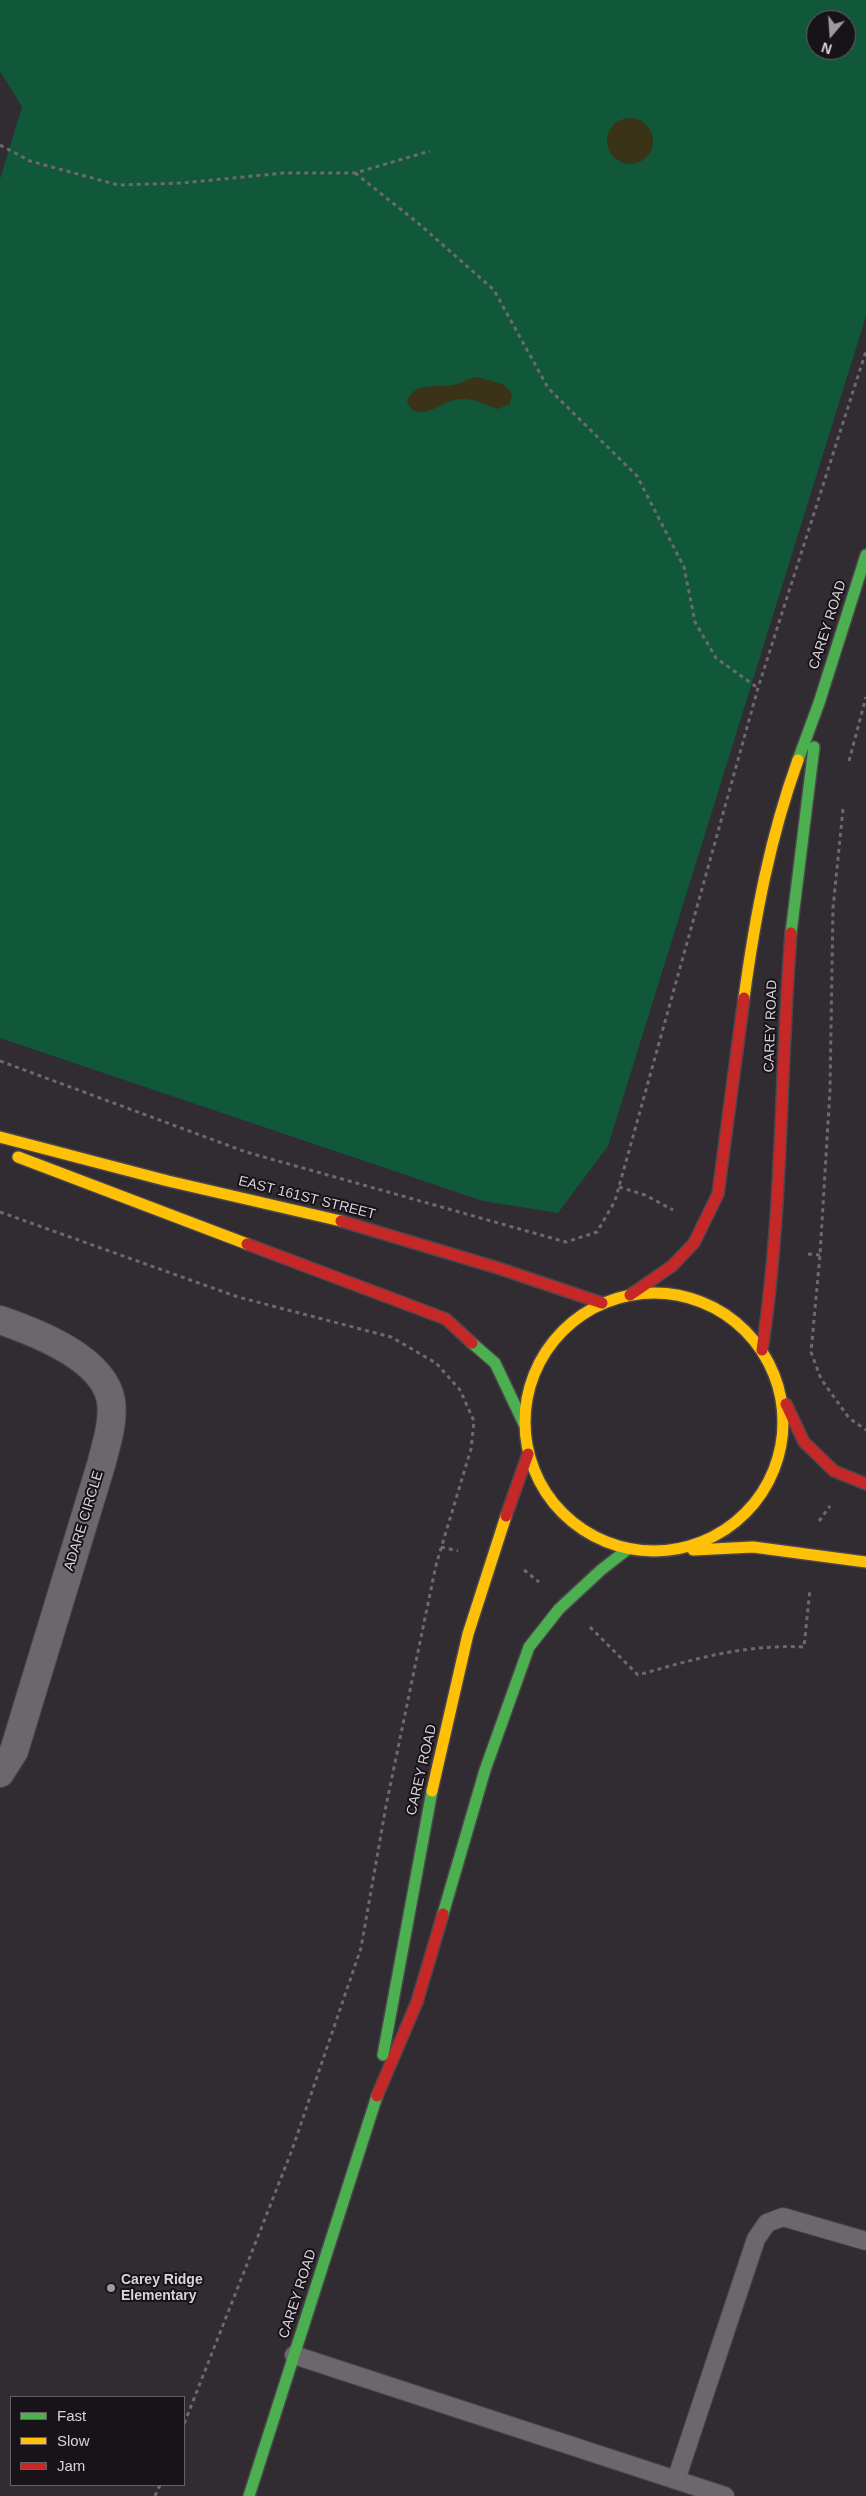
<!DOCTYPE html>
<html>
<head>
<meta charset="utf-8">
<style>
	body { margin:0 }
	#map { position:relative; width:866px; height:2496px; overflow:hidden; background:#312b32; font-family:Arial,sans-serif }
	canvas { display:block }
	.legend { position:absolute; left:10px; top:2396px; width:175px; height:90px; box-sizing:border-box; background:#181319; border:1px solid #665f66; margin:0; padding:6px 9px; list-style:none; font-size:15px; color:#dad2da }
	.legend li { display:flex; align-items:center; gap:10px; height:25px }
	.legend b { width:25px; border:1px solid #665f66 }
	.north { position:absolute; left:806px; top:10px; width:50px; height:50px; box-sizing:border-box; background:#181319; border:1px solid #665f66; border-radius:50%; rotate:198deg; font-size:14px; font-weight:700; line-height:20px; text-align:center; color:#dad2da }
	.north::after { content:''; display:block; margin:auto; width:18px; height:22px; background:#9f989f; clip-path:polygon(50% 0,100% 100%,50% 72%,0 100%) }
</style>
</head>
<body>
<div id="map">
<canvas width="866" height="2496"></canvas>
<ul class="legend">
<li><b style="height:6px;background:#4caf50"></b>Fast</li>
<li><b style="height:6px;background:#ffc107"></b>Slow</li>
<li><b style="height:6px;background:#c62828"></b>Jam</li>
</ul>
<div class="north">N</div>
</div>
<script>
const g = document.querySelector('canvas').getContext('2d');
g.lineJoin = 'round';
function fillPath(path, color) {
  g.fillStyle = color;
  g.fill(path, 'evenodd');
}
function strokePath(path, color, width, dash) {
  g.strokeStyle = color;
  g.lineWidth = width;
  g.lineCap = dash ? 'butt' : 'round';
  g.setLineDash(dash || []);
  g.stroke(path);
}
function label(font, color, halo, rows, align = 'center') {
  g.font = font + ' Arial,sans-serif';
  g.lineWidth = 4;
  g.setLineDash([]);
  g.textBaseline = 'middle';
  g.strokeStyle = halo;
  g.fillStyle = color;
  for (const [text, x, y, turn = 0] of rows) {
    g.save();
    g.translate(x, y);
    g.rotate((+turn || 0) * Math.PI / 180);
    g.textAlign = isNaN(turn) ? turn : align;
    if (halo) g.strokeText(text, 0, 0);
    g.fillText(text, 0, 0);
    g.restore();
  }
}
const green = new Path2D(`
	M0,0H866V316L608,1146L558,1213L483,1201L0,1038V179L22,107L0,71ZM816,20H846V50H816Z`);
const sand = new Path2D(`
	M607 141a23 23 0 1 1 46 0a23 23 0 1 1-46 0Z
	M476,377L503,384L512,394L510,404L498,409C486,405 474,398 460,399C443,400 416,427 407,401C415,381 437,388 454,385C462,383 468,378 476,377Z`);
const path = new Path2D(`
	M0,145L30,161L118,185L182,183L284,173H355L430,151
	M355,173L418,223L494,290L548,388L637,476L684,567L695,622L716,658L758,688
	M849,761L866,697
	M843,809L833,908L830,1090L820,1255L811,1352L821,1379L849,1418L866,1430
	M0,1061L246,1152L566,1242L597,1232L615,1201L758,688L866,351
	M619,1187L645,1195L673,1210
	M0,1212L238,1297L391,1337L436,1363L460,1390L474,1421L471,1449L436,1565L386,1806L361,1948L292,2150L184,2424
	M808,1254L820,1255
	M819,1521L830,1506
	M441,1547L458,1551
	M524,1570L539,1582
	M590,1627L638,1675C694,1659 745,1644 804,1647L810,1589
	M155,2496L160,2485`);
const lane = new Path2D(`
	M294,2355L725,2496
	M676,2480L756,2239L767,2223L783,2217L866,2241`);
const street = new Path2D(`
	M0,1320C35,1332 104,1358 111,1401C114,1422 106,1445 101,1465L14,1751L0,1773`);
const fast = new Path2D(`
	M798,760L819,703L866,555
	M791,933L814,747
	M472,1343L495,1363L524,1424
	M443,1914L485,1770L529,1647L559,1609L601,1570L628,1549
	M383,2055L432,1791
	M249,2496L377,2096`);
const slow = new Path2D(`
	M744,998C755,917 770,837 798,760
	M0,1137L168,1181L341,1221
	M18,1157L247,1244
	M525 1422a129 129 0 1 1 258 0a129 129 0 1 1-258 0Z
	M693,1550L753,1547L866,1562
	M432,1791L468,1634L506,1516`);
const jam = new Path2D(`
	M341,1221L498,1268L602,1303
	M247,1244L446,1319L472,1343
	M630,1295L672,1266L694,1243L718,1194L744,998
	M762,1350C783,1212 780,1072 791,933
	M786,1404L804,1442L834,1471L866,1484
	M506,1516L528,1454
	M377,2096L417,2002L443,1914`);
const markers = [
	[111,2288,5,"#9f989f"]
];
const streetNames = [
	["CAREY ROAD",828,625,-72],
	["CAREY ROAD",771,1026,-88],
	["EAST 161ST STREET",307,1198,14],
	["ADARE CIRCLE",84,1521,-73],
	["CAREY ROAD",422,1770,-77],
	["CAREY ROAD",298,2294,-72]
];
const poiNames = [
	["Carey Ridge",121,2280],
	["Elementary",121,2296]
];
fillPath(green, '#11583b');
fillPath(sand, '#3b3317');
strokePath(lane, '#4b464c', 20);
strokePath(street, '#4b464c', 30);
strokePath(fast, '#4b464c', 14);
strokePath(slow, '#4b464c', 14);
strokePath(jam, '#4b464c', 14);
strokePath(path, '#6e696e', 3, [4, 4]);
strokePath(lane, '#6c676d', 18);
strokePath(street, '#6c676d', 28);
strokePath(fast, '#4caf50', 11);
strokePath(slow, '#ffc107', 11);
strokePath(jam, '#c62828', 11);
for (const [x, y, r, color] of markers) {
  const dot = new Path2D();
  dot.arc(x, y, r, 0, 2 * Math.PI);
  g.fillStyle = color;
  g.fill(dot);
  strokePath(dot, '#181319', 2);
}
label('14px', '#dad2da', '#181319', streetNames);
label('bold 14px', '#dad2da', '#181319', poiNames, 'left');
</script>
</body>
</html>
